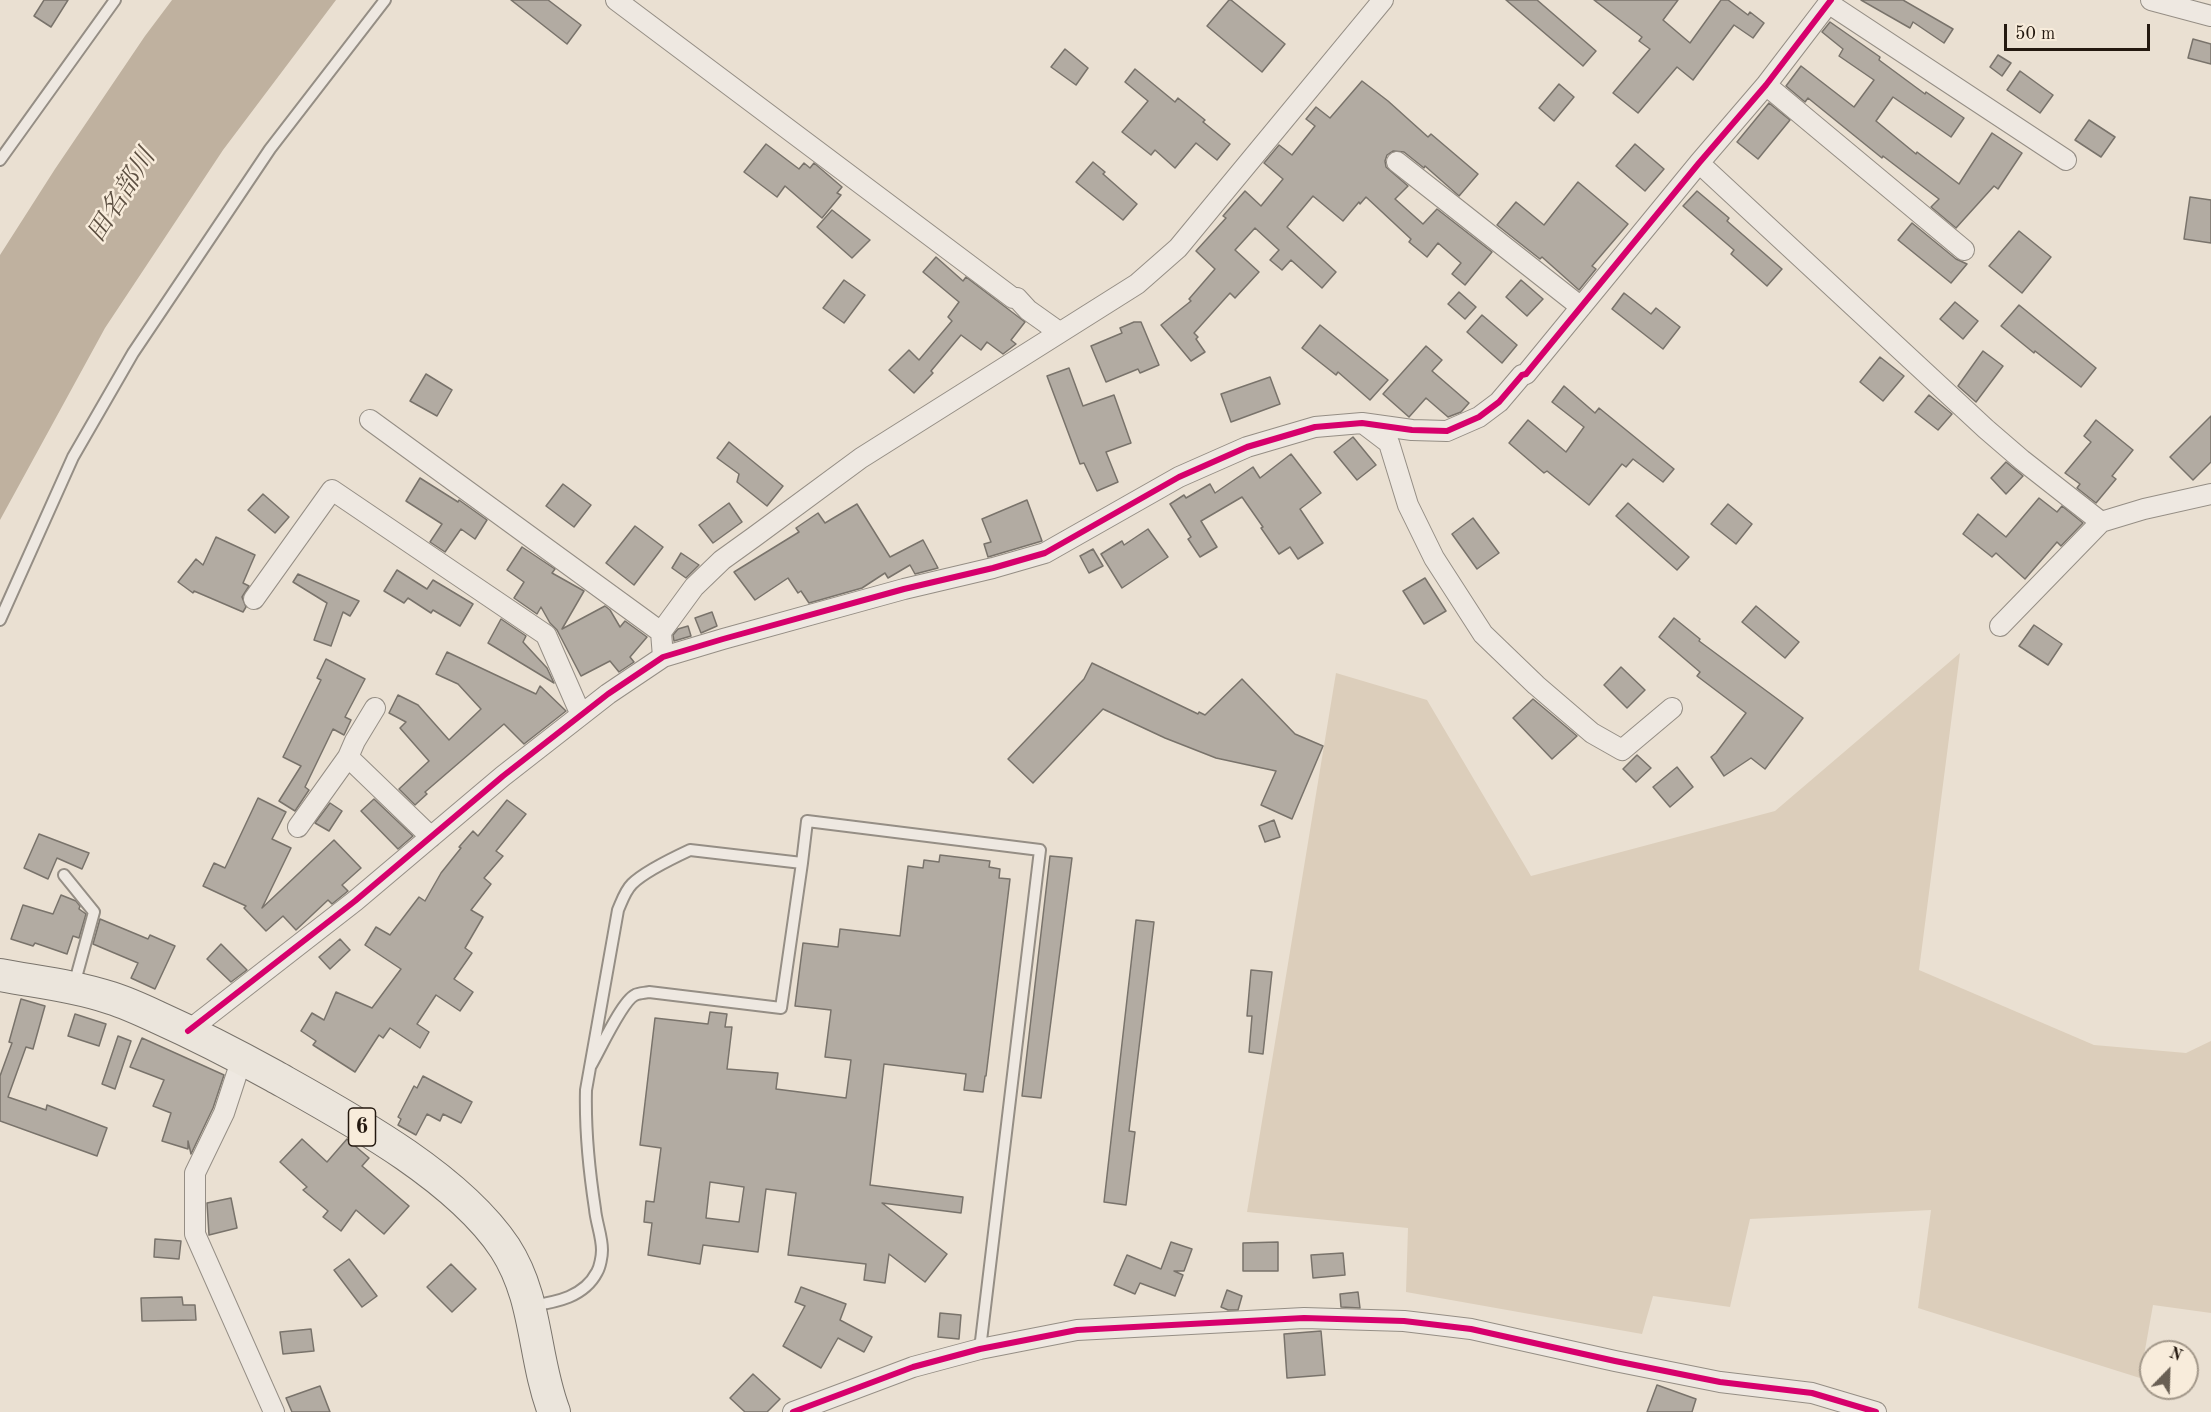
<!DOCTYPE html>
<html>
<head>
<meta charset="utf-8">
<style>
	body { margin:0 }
	#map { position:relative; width:2211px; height:1412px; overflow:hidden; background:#eae0d2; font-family:"Old Standard TT",serif }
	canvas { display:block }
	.north { position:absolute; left:2139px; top:1340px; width:60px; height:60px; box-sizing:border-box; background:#f8ecdb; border:2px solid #a3988a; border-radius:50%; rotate:23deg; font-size:16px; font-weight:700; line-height:24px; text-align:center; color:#241910 }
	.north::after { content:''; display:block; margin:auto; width:21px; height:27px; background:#695f54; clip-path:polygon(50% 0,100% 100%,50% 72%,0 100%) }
	.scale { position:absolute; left:2004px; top:24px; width:146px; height:27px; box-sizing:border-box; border:3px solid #241910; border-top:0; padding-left:8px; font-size:18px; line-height:21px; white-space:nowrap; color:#241910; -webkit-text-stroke:4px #f8ecdb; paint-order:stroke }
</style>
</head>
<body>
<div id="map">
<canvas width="2211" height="1412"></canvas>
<div class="north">N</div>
<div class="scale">50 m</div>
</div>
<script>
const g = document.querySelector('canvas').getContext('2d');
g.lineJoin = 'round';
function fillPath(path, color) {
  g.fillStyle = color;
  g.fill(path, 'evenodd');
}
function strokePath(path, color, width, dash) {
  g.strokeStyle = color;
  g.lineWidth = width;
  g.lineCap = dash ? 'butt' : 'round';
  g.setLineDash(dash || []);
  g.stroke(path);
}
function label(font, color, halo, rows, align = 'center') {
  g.font = font + ' "Old Standard TT","Noto Serif JP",serif';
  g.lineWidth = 5;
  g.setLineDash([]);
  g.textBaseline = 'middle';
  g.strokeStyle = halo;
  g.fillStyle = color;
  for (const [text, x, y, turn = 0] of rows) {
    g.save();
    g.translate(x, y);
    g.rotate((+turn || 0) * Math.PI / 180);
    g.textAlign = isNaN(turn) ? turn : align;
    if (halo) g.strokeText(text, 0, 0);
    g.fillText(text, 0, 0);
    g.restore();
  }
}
const green = new Path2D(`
	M1960,653L1919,970L2094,1045L2186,1053L2211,1041V1313L2153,1305L2140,1378L1918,1308L1931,1210L1750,1219L1730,1307L1653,1296L1642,1334L1406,1292L1408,1228L1247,1212L1336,673L1427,700L1531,876L1775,811Z`);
const water = new Path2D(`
	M172,0H336L223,150L105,328L0,520V255L55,169L145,36Z`);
const building = new Path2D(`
	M44,0H68L51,27L34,16Z
	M511,0H548L581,25L567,44Z
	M1229,0H1231L1285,44L1262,72L1207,26Z
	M1506,0H1537L1596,51L1583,66Z
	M1594,0H1678L1663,20L1690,43L1721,0H1728L1748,15L1750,12L1764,23L1753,38L1734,25L1693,80L1677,67L1638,113L1613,93L1650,49L1639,41L1642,37Z
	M1861,0H1903L1953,29L1944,43L1913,22L1910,28Z
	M1830,22L1880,57L1879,60L1925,94L1926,92L1964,118L1951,137L1893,97L1876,121L1916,154L1917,152L1959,184L1992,133L2022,153L1998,189L1994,186L1956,228L1931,207L1939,199L1883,156L1882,158L1808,98L1805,102L1786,86L1801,66L1854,107L1874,80L1839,56L1843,49L1822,32Z
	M2193,39L2211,44V64L2188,58Z
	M1065,49L1088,68L1076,85L1051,67Z
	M1998,55L2011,63L2002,76L1990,67Z
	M1135,69L1175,102L1178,98L1205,120L1203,122L1230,144L1217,160L1196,143L1175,168L1155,150L1151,155L1122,132L1148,101L1125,82Z
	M2020,71L2053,95L2040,113L2007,90Z
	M1362,81L1388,101L1428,137L1431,134L1478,174L1459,196L1425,166L1424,168L1404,152L1393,151L1387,155L1385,161L1386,167L1408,186L1395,199L1423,224L1437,209L1492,252L1465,285L1452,274L1461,263L1438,243L1427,257L1409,242L1411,239L1366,197L1360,204L1359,202L1343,221L1313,196L1287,227L1336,272L1322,288L1291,260L1282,270L1270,260L1279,250L1255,228L1235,250L1259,272L1235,298L1230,293L1194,333L1198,337L1196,339L1205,352L1191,361L1161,325L1191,301L1189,299L1215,269L1196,251L1226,218L1223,216L1245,191L1261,206L1283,179L1264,163L1279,145L1292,155L1315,126L1306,119L1316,107L1330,118Z
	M1559,84L1574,97L1554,121L1539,108Z
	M1769,103L1790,120L1758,159L1737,142Z
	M2089,120L2115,137L2101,157L2075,140Z
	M766,144L799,169L804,163L810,168L814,163L842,187L837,193L841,195L822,218L785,186L777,197L744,172Z
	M1635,144L1664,169L1645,191L1616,166Z
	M1093,162L1105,172L1103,174L1137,204L1123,220L1076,182Z
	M1578,182L1628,224L1592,266L1596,269L1579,290L1542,257L1540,259L1497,225L1516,202L1544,225Z
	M1697,191L1729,218L1727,221L1782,269L1767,286L1731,254L1734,250L1683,206Z
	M2190,197L2211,200V243L2184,239Z
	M832,210L870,240L852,258L817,227Z
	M1912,223L1956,259L1967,264L1951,283L1898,240Z
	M2019,231L2051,257L2022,293L1989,266Z
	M936,257L963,281L966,277L1025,322L1011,340L1016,344L1003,354L987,342L981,350L961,335L931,371L933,373L914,393L889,370L909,350L919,360L952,321L948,317L959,302L923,272Z
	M844,280L865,295L844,323L823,308Z
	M1521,280L1543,299L1527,316L1506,297Z
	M1459,292L1476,307L1465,319L1448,304Z
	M1624,293L1651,314L1656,308L1680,327L1663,349L1612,309Z
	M1955,302L1978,321L1963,339L1940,319Z
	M2019,305L2096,368L2081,387L2035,351L2034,353L2001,326Z
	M1482,315L1517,345L1502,363L1467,332Z
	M1134,322H1141L1159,365L1140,373L1138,369L1106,382L1091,346L1122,333L1120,328Z
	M1320,325L1388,380L1370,400L1338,372L1336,375L1302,348Z
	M1426,346L1442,360L1432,371L1469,403L1461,412L1448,417L1426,398L1409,417L1383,394Z
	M1983,351L2003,366L1976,402L1958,386Z
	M1880,357L1904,376L1883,401L1860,382Z
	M1069,368L1083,406L1114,395L1131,443L1106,452L1118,482L1097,491L1084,463L1080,464L1047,376Z
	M426,374L452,390L437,416L410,401Z
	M1270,377L1280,404L1231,422L1221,394Z
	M1564,386L1595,413L1599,408L1674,469L1663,482L1633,459L1626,467L1622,464L1589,505L1547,471L1544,473L1509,443L1528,420L1566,452L1584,427L1552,402Z
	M1929,395L1952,414L1938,430L1915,412Z
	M2211,416V462L2193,480L2170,457Z
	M2096,420L2133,450L2112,476L2116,479L2096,503L2077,488L2080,484L2065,473L2091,442L2084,436Z
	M1353,437L1376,465L1357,480L1334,452Z
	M729,442L783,486L767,506L737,482L739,474L717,458Z
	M1291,454L1321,493L1300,509L1323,543L1298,559L1290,547L1279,554L1261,528L1263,527L1242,497L1201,521L1217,547L1200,557L1188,539L1191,537L1170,504L1184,495L1186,498L1210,484L1215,493L1253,467L1260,478Z
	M2006,462L2023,476L2006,494L1991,478Z
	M420,478L458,502L459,500L487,520L475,539L461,529L445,552L430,542L442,524L406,501Z
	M563,484L591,505L574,527L546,506Z
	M263,494L289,517L275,533L248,510Z
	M2039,498L2057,512L2062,506L2083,523L2061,546L2057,542L2025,579L1996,553L1992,557L1963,534L1978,514L2006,537Z
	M1027,500L1042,541L988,557L984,544L991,542L982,519Z
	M729,503L742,522L713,543L699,525Z
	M1628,503L1689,557L1677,570L1616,516Z
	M857,504L890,557L923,540L938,568L915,574L910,565L888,578L885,573L862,588L809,603L801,591L798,593L788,578L755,600L734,572L799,532L796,528L818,513L825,523Z
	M1728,504L1752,524L1736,544L1711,524Z
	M1473,518L1499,553L1477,569L1452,534Z
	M635,526L663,547L634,585L606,563Z
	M1148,529L1168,557L1122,588L1101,554L1122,541L1124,545Z
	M216,537L255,555L243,583L249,586L242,597L246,607L243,612L194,591L193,593L178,582L196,559L203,565Z
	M522,547L555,569L552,573L584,591L562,629L605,606L610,610L620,627L625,621L647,637L630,657L634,662L619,672L610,661L581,676L557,630L550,623L541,607L537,614L514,598L524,582L507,570Z
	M1093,549L1103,566L1089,573L1080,556Z
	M681,553L699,565L686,578L672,568Z
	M397,570L427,589L433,580L473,604L460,626L433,610L431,613L408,598L404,603L384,591Z
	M298,574L359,601L350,616L343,612L331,646L314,640L327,603L293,582Z
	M1425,578L1446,611L1424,624L1403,591Z
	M1756,606L1799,642L1785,658L1742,622Z
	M712,612L717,626L701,633L695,618Z
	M1674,618L1700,639L1699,641L1803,718L1765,769L1751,758L1724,776L1711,757L1716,753L1746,713L1697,676L1700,672L1659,637Z
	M501,619L526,636L523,642L547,668L554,683L488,643Z
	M2034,625L2062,644L2048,665L2019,646Z
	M688,626L691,636L674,641L673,635L678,629Z
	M447,652L536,694L540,686L566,711L524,744L504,724L425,792L427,794L415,805L399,789L429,761L400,728L406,722L389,713L398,695L418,705L449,740L481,709L458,684L436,674Z
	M326,659L365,679L345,717L351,720L344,735L333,729L305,787L309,790L295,811L279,801L301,766L283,757L321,680L317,678Z
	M1092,663L1198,714L1199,712L1205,715L1242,679L1295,734L1323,746L1292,819L1261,805L1276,771L1216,758L1165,738L1103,709L1033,783L1008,759L1084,679Z
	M1621,667L1645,690L1627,708L1604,685Z
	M1533,699L1577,736L1552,759L1513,718Z
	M1637,755L1651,768L1636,782L1623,769Z
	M1677,767L1693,787L1670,807L1653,787Z
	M258,798L286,812L272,839L291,848L262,908L334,840L361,868L342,885L348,891L332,904L328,900L296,930L283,916L266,931L244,908L246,906L203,886L214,863L225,868Z
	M374,799L413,836L398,849L361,811Z
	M507,800L526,814L496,851L503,856L484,878L491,884L471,910L483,917L465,948L472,953L454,979L473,992L460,1011L436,995L417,1024L429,1032L420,1048L390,1028L383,1038L379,1035L355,1072L313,1045L316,1041L301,1031L312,1013L324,1020L336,992L372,1008L401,969L365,945L376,927L390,935L419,897L425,901L441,873L461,848L459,847L473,831L478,836Z
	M330,803L342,811L329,831L315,823Z
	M1274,820L1280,837L1265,842L1259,826Z
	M39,834L89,853L82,869L57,858L48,879L24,868Z
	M940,855L990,861L989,867L1000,869L999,878L1010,879L986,1076H985L983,1092L964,1090L966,1074L884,1064L870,1185L963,1197L961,1213L882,1203L947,1254L925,1282L889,1254L885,1283L864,1280L866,1264L788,1255L796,1193L766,1189L758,1252L703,1245L700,1264L648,1255L652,1223L644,1222L646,1201L654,1202L661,1148L640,1145L655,1018L708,1024L710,1012L727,1014L725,1027H732L727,1069L778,1073L776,1089L846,1098L851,1060L825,1057L831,1010L795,1006L803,943L838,947L840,929L900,936L908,866L923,868L924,860L939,862ZM710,1182L744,1187L739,1222L706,1218Z
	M1050,856L1072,858L1041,1098L1022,1096Z
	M61,895L76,901L80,906L79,909L86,914L79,938L73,936L67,954L35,943L33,946L11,939L23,905L53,914Z
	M100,919L148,939L150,935L175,946L155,989L131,978L138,963L93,944Z
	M1136,920L1154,922L1129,1131L1135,1132L1126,1205L1104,1202Z
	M340,939L350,950L330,969L319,957Z
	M221,944L247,970L231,982L207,959Z
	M1251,970L1272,972L1263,1054L1249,1052L1252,1016H1247Z
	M21,999L45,1006L33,1049L26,1047L8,1097L46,1110L47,1105L107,1128L97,1156L0,1121V1076L12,1043L9,1042Z
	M75,1014L106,1024L99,1046L68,1036Z
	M118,1036L131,1041L115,1089L102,1084Z
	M142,1038L224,1075L213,1108L191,1154L188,1141V1149L162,1141L171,1113L153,1106L164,1080L130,1067Z
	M423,1076L472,1102L461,1123L443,1114L440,1121L427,1114L416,1135L398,1125L401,1119L398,1117L414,1086L417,1088Z
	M302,1139L327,1162L347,1139L369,1158L362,1166L409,1206L384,1234L356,1210L341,1231L323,1217L328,1211L303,1190L307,1187L280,1162Z
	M231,1198L237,1228L209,1235L207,1203Z
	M155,1239L181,1241L179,1259L154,1257Z
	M1171,1242L1192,1249L1184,1271H1174L1183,1275L1175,1296L1140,1283L1135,1294L1114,1285L1127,1255L1161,1269Z
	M1278,1242V1271H1243V1243Z
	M1343,1253L1345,1275L1313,1278L1311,1255Z
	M349,1259L377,1296L362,1307L334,1270Z
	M451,1264L476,1289L452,1312L427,1287Z
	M801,1287L846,1304L840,1320L872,1337L864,1352L838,1338L821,1368L783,1346L805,1306L795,1302Z
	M1227,1290L1242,1296L1238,1310H1228L1221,1307Z
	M1358,1292L1360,1308L1341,1307L1340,1294Z
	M182,1297L183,1305H195L196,1320L142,1321L141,1298Z
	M940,1313L961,1315L959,1339L938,1337Z
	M311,1329L314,1351L283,1354L280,1332Z
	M1321,1331L1325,1375L1287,1378L1284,1334Z
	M753,1374L780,1399L767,1412H745L730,1398Z
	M1657,1385L1696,1399L1692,1412H1647Z
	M320,1386L330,1412H292L286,1398Z`);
const lane = new Path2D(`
	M0,160L115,0
	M0,620L73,457L133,353L270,149L385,0
	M802,863L807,821L1040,850L980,1349
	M64,875L94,912L74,985
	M531,1306C557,1302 584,1297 597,1272C600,1267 602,1256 602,1250C602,1236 596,1222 595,1209C589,1170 585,1130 586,1090L618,910C622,901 625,891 632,884C643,873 675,857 690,850L802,863L781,1008L649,992C645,993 639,993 635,995C622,1001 599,1052 590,1067`);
const street = new Path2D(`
	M616,0L1013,298H1017L1028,310L1059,332
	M2151,0L2211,16
	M1828,3L2066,160
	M1766,85L1964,250
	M1397,162L1581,307
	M1699,163L1986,429L2022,460L2101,522L2144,509L2211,494
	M370,420L661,632
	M1364,424L1389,443L1408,505L1434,558L1483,634L1536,685L1592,733L1622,750L1672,708
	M254,599L332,490L546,635L581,715
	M2000,626L2101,522
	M663,657L661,632L694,587L722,560L754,537L861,458L1137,284L1178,248L1383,0
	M375,708L355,741L348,757L431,837
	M298,827L348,757
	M188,1031L355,901L503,776L608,694L663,657L723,639L904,589L993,568L1045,553L1179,477L1247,447L1315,427L1362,423L1412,430L1447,431L1479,417L1499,402L1522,375L1526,374L1699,163L1766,85L1831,0
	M242,1058L224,1113L195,1173V1234L274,1412
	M793,1412L913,1367L980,1349L1077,1330L1304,1318L1404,1321L1471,1329L1615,1361L1720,1382L1812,1393L1876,1412`);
const primary = new Path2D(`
	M0,975C37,982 75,986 111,998C127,1003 142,1010 157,1017C197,1035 236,1055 274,1076C349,1118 457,1176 505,1248C538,1299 533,1357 554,1412`);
const cycleway = new Path2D(`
	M188,1031L355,901L503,776L608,694L663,657L723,639L904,589L993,568L1045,553L1179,477L1247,447L1315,427L1362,423L1412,430L1447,431L1479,417L1499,402L1522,375L1526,374L1699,163L1766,85L1831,0
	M793,1412L913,1367L980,1349L1077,1330L1304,1318L1404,1321L1471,1329L1615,1361L1720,1382L1812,1393L1876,1412`);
const shields = [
	[362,1127,27]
];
const shieldNames = [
	["6",362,1127]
];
const waterNames = [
	["田名部川",122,196,-58]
];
fillPath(green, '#dccebb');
fillPath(water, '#bfb19f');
fillPath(building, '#b2aba2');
strokePath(building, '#79736b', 1.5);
strokePath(lane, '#958e85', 14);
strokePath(street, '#958e85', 22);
strokePath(primary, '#79736b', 34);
strokePath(lane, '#eee8e1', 10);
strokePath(street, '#eee8e1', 20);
strokePath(primary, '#ebe5dc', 32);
strokePath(cycleway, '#d6006c', 6);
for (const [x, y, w] of shields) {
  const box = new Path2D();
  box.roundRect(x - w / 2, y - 19, w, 38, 4.5);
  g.fillStyle = '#f8ecdb';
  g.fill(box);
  strokePath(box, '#241910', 1.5);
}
label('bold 22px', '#241910', null, shieldNames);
label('italic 26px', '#5b4e40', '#f8ecdb', waterNames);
</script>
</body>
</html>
